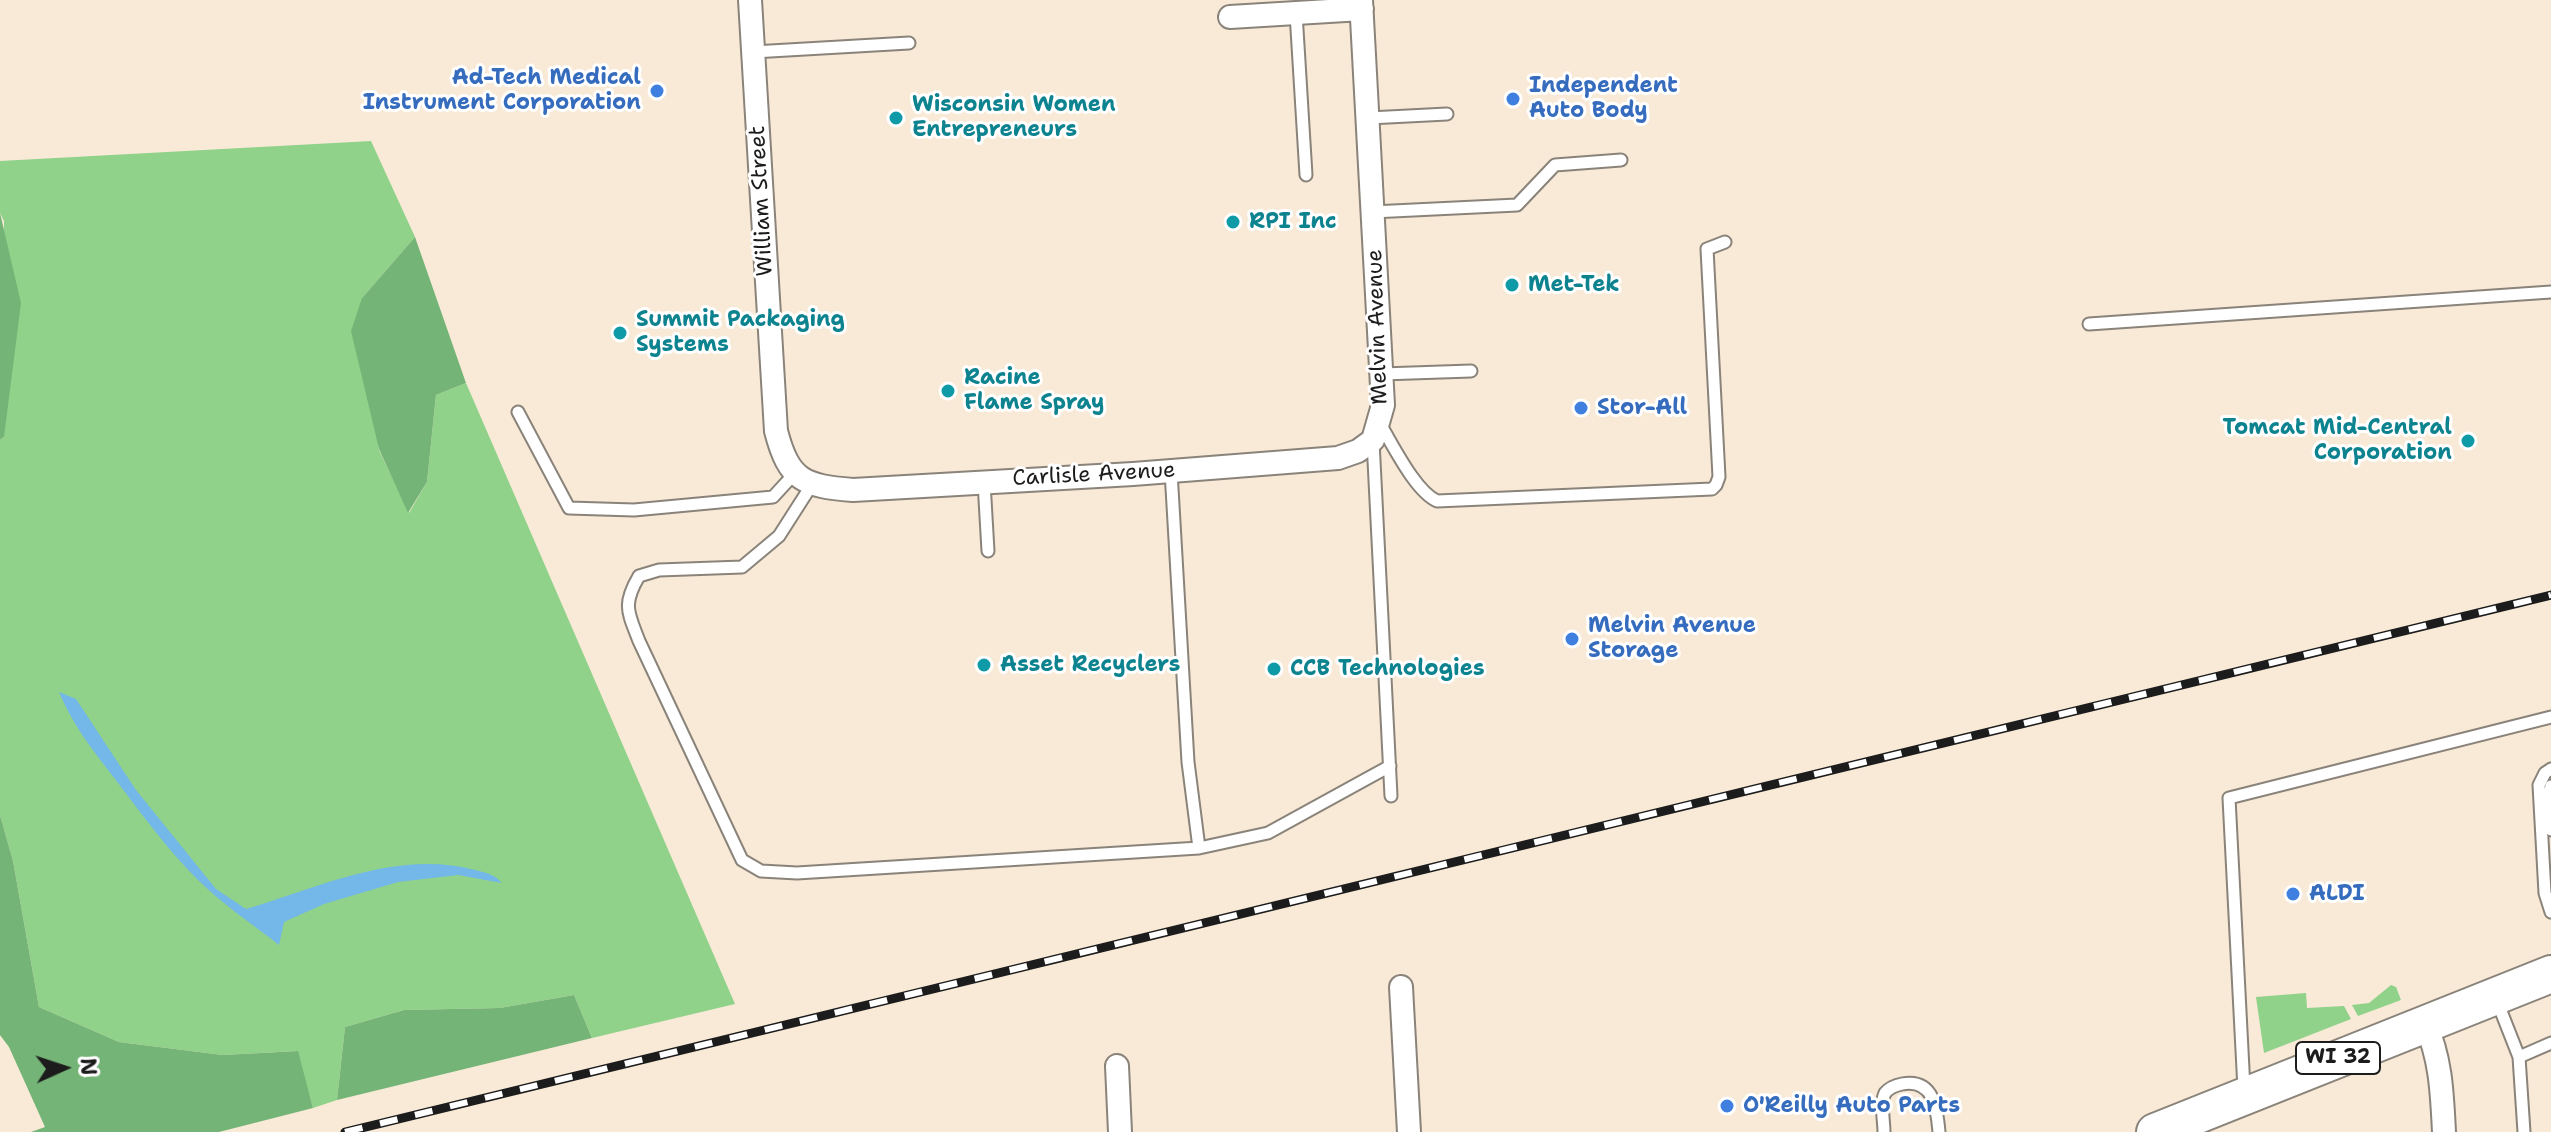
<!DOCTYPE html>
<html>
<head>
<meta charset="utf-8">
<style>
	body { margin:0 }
	#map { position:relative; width:2551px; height:1132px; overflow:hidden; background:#f8ead7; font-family:"Shantell Sans",sans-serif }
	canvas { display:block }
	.north { position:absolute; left:24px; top:1028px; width:80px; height:80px; -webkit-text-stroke:6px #fff; paint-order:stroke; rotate:87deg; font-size:22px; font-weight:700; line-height:32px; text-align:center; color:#1c1c1c }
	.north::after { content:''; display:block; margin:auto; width:28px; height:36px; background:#1c1c1c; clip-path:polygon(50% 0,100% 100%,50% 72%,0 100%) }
</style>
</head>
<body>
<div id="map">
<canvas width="2551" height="1132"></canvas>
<div class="north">N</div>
</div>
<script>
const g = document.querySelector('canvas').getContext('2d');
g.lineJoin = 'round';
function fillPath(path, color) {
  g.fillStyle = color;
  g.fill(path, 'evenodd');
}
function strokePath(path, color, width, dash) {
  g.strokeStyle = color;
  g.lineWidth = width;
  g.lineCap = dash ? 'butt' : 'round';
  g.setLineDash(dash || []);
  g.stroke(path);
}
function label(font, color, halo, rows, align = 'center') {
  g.font = font + ' "Shantell Sans",sans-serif';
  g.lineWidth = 6;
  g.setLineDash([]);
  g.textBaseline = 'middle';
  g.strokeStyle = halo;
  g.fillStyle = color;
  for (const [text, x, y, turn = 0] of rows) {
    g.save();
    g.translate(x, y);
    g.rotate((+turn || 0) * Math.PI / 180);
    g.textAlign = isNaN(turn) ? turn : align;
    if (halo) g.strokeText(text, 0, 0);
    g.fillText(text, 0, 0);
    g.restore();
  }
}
const green = new Path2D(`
	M371,141L415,237L362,298L379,450L409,513L427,482L436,395L466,383L735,1004L592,1038L574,995L500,1008L404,1010L345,1027L337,1100L313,1108L297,1051L223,1055L119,1042L39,1007L13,861L0,815V440L4,437V221L0,213V161Z
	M2391,985L2396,987L2401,1000L2358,1016L2352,1005L2369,1003Z
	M2306,993L2307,1008L2344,1006L2351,1019L2264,1053L2256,997Z`);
const forest = new Path2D(`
	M0,213L21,303L4,437L0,440Z
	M415,237L466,383L436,395L427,482L408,513L379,449L351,331L362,298Z
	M0,815L13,861L39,1007L119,1042L223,1055L298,1051L313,1108L219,1132H31L45,1127L9,1047L0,1035Z
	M574,995L592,1038L337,1100L345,1027L404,1010L500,1008Z`);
const water = new Path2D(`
	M59,692L76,699L136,790L216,889L246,909C319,887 398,849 475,870C486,873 494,874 502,883L458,875L398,882L324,904L284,922L279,945C251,923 222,904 197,879C167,849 141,813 115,779C94,752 72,724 59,692Z`);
const service = new Path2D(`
	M1296,13L1306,175
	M753,52L909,43
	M1369,118L1447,114
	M1372,212L1517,205L1555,165L1621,160
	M2089,324L2551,292
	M1382,374L1471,371
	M518,412L569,508L634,510L773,497L796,472
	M1380,424C1393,445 1415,491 1437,501L1712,489L1716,485L1719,477L1707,249L1725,242
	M1373,441L1391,796
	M1171,471L1188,762L1199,848
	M984,482L988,551
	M811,486L779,536L742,567L659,570L639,576C622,605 628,612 639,641L742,860L761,871L797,873L1199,848L1268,833L1390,766
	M2551,769L2545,773L2539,785L2545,893L2551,912
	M2551,786L2549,795L2551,830
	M2497,1001L2519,1057L2524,1132
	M2519,1057L2551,1043
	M2244,1089L2229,798L2551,717
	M1884,1132C1884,1121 1880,1103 1885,1093C1889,1088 1897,1085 1902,1084C1934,1078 1937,1109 1939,1132`);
const minor = new Path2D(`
	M750,0L776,431C789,481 804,486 853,490L1133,474L1338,458L1358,451L1373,440L1383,405L1361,0
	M1230,17L1362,9
	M1401,987L1409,1132
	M2425,1023C2441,1059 2442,1093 2444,1132
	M1117,1066L1120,1132`);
const primary = new Path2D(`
	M2155,1132L2551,974`);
const rail = new Path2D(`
	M345,1132L2551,595`);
const markers = [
	[657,91,8,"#3f7fe0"],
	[1513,99,8,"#3f7fe0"],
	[896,118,8,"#0f9aa8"],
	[1233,222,8,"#0f9aa8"],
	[1512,285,8,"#0f9aa8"],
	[620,333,8,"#0f9aa8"],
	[948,391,8,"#0f9aa8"],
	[1581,408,8,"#3f7fe0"],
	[2468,441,8,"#0f9aa8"],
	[1572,639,8,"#3f7fe0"],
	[984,665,8,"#0f9aa8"],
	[1274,669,8,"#0f9aa8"],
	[2293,894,8,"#3f7fe0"],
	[1727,1106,8,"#3f7fe0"]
];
const shields = [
	[2338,1058,84]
];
const shieldNames = [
	["WI 32",2338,1058]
];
const shopNames = [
	["Ad-Tech Medical",641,78,"right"],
	["Instrument Corporation",641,103,"right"],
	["Independent",1529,86],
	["Auto Body",1529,111],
	["Stor-All",1597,408],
	["Melvin Avenue",1588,626],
	["Storage",1588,651],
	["ALDI",2309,894],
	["O'Reilly Auto Parts",1743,1106]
];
const cultureNames = [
	["Wisconsin Women",912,105],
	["Entrepreneurs",912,130],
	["RPI Inc",1249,222],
	["Met-Tek",1528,285],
	["Summit Packaging",636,320],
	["Systems",636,345],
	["Racine",964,378],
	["Flame Spray",964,403],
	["Tomcat Mid-Central",2452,428,"right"],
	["Corporation",2452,453,"right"],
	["Asset Recyclers",1000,665],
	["CCB Technologies",1290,669]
];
const streetNames = [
	["William Street",762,201,-93],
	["Melvin Avenue",1378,327,-92],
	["Carlisle Avenue",1094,475,-3]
];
fillPath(green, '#90d28a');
fillPath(forest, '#74b476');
fillPath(water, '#74b7e9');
strokePath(service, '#8a837a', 15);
strokePath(minor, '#8a837a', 26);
strokePath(primary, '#8a837a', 40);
strokePath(service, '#fff', 11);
strokePath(minor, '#fff', 22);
strokePath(primary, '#fff', 36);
strokePath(rail, '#1c1c1c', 9);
strokePath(rail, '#fff', 6, [18]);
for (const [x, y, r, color] of markers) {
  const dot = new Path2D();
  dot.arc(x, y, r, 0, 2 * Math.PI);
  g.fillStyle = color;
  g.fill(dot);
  strokePath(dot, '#fff', 3);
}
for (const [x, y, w] of shields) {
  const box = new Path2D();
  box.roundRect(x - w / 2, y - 16, w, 32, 6);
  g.fillStyle = '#fff';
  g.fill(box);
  strokePath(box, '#1c1c1c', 2);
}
label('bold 20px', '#1c1c1c', null, shieldNames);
label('bold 22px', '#366cbe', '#fff', shopNames, 'left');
label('bold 22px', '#0d838f', '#fff', cultureNames, 'left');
label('22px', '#1c1c1c', '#fff', streetNames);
</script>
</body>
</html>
